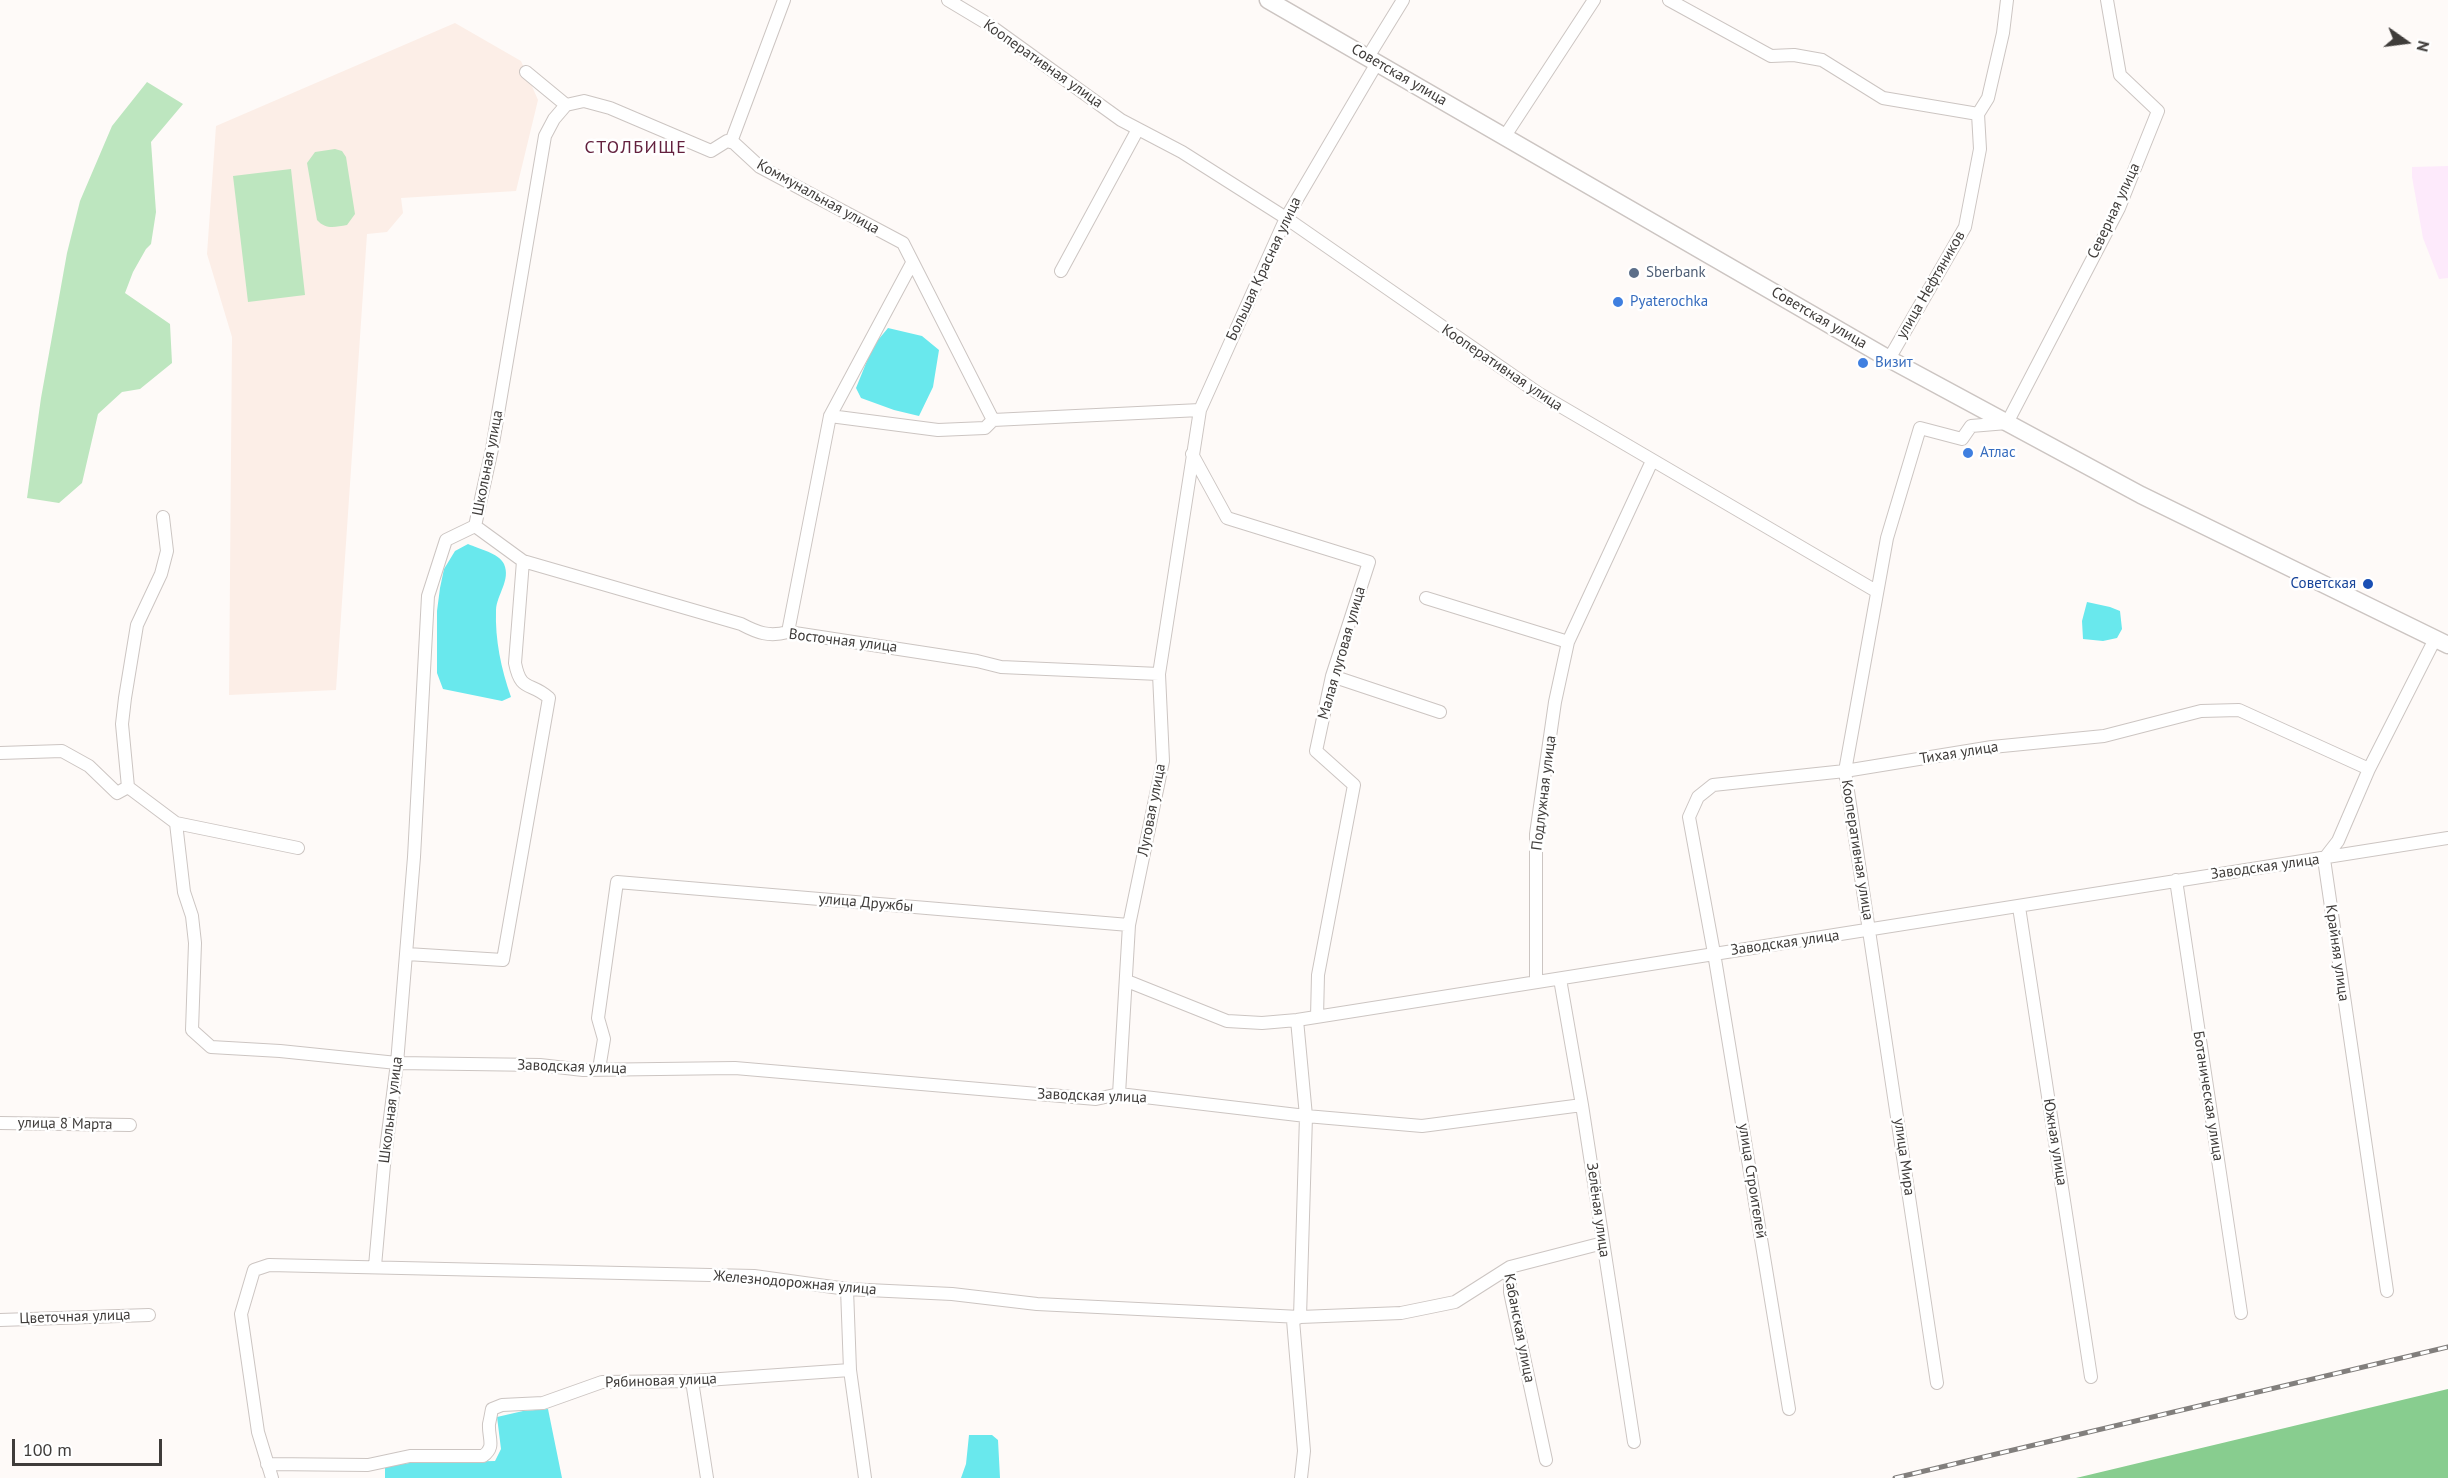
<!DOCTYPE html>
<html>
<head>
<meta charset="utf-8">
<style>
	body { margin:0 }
	#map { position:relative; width:2448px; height:1478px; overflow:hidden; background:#fefaf8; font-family:"PT Sans",sans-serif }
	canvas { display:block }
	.north { position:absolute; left:2376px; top:12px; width:60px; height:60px; -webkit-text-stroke:4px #fff; paint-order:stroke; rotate:104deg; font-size:16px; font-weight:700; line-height:24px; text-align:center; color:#3f3c3a }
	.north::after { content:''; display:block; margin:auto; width:21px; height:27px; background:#3f3c3a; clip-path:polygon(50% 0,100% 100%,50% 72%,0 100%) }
	.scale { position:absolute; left:12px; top:1439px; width:150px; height:27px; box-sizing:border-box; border:3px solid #3f3c3a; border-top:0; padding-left:8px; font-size:18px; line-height:21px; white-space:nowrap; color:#3f3c3a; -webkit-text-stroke:4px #fff; paint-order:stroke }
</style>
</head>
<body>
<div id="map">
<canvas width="2448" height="1478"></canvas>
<div class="north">N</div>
<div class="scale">100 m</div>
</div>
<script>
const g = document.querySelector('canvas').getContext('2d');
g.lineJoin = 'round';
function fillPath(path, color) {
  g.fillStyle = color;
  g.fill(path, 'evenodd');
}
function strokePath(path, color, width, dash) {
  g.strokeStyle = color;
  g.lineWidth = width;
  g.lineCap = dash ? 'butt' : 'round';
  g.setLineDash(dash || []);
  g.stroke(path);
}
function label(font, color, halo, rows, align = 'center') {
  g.font = font + ' "PT Sans",sans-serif';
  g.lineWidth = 5;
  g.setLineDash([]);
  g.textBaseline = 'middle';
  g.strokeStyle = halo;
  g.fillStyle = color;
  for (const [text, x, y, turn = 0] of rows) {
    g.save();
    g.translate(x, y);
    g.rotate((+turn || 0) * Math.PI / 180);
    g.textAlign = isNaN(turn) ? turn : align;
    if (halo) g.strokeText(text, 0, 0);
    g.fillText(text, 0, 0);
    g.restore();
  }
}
const commercial = new Path2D(`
	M2448,166V278L2439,279L2423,238L2412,177V167Z`);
const education = new Path2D(`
	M455,23L521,61L538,100L516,191L401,198L403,213L387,232L367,234L336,690L229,695L232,337L207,254L216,126Z`);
const green = new Path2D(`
	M147,82L183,104L151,142L156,212L151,244L146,249L133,272L125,293L170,324L172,363L140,389L122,392L98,414L82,483L59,503L27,498L41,398L67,253L80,201L112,126Z
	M335,149L342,151L346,157L355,214L347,225C335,227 326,230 317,220L307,163L315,152Z
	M291,169L305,295L248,302L233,176Z`);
const forest = new Path2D(`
	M2448,1389V1478H2076Z`);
const water = new Path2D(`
	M888,328L922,336L939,350L933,387L919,416L894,410L861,398L856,388L873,346Z
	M468,544C479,549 499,553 504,564C511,580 497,594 496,610C495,640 501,668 511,697L502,701L443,689L437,673V611L440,588L444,569L455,551Z
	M2087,602L2110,607L2120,611L2122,629L2117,638L2103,641L2083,639L2082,621Z
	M548,1409L562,1478H385V1467L409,1463L495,1461L501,1449L497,1417L523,1411Z
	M969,1435H992L998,1440L1000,1478H961L966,1464Z`);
const street = new Path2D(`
	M948,0L988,24L1121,120L1182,152L1286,218L1538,393L1876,591
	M1669,0L1771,56L1794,55L1822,60L1883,98L1978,114
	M1368,57L1403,0
	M526,72L566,105L584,101L610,108L711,151L727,141L734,143L760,167L903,243L993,420L1200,410
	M1505,136L1594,0
	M731,142L784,0
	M1061,271L1138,129
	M1889,359L1965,227L1980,149L1978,114L1988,98L2003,33L2007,0
	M830,416L938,430L985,428L993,420
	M1192,454L1227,518L1369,562L1332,676L1316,751L1354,785L1318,975L1317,1017
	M475,526L523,561L741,624C758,633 769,637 788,632L977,661L1001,667L1159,674
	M475,526L492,449L545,136L554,119L566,105
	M1426,598L1568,642
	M788,632L830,416L912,263
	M1332,676L1440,712
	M0,753L62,751L89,766L117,793L128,787L176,823L184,892L192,916L195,943L192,1030L211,1047L280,1051L397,1063L540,1065L583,1070L735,1068L1096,1099L1119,1094L1306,1116L1422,1126L1582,1105
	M128,787L122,724L125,698L137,625L161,574L167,551L163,517
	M176,823L298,848
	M2176,880L2241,1313
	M2019,907L2091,1377
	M407,954L503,960L549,698C530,681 521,693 515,663L523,561
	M1560,979L1582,1105L1634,1442
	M1127,981L1227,1021L1262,1023L1297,1020L2448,838
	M1536,982V834L1555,702L1568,642L1652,461
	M1297,1020L1306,1116L1300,1317L1293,1320L1304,1451L1301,1478
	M599,1069L604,1039L598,1018L617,882L1129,925
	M1119,1094L1129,925L1163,761L1159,674L1200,410L1286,218L1377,63
	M0,1123L130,1125
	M375,1266L384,1165L397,1063L414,857L428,596L446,540L475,526
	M1510,1267L1603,1243
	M847,1289L850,1370L865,1478
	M2387,1291L2324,859L2338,841L2369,769L2435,639
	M0,1320L149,1315
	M692,1381L707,1478
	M1937,1383L1845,771L1887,538L1920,428L1962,439L1971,426L2007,423L2119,208L2158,111L2120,75L2107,0
	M1789,1409L1714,953L1689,817L1698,797L1713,785L1845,771L1992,747L2104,736L2201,711L2239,710L2369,769
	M267,1464L368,1465L410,1456H483C496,1447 488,1438 489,1424C490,1420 491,1414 492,1409L502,1405L543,1403L602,1382L692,1381L850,1370
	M272,1478L258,1432L241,1314L254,1270L269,1265L754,1276L847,1289L952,1294L1037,1304L1300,1317L1401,1313L1455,1302L1510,1267V1292L1546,1460`);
const secondary = new Path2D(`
	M1268,0L1889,359L2141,495L2448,645`);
const rail = new Path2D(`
	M1895,1478L2448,1347`);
const markers = [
	[1634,273,6,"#5c6f8a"],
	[1618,302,6,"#3f7fe0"],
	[1863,363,6,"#3f7fe0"],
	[1968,453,6,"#3f7fe0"],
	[2368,584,6,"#1a4fb4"]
];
const streetNames = [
	["Кооперативная улица",1043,64,35],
	["Советская улица",1399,75,30],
	["Коммунальная улица",818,197,29],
	["Северная улица",2114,211,-65],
	["Большая Красная улица",1264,269,-65],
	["улица Нефтяников",1931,285,-60],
	["Советская улица",1819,318,30],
	["Кооперативная улица",1502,368,34],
	["Школьная улица",488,463,-79],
	["Восточная улица",843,641,7],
	["Малая луговая улица",1342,653,-74],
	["Тихая улица",1959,753,-9],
	["Подлужная улица",1544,793,-83],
	["Луговая улица",1152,810,-79],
	["Кооперативная улица",1857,850,81],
	["Заводская улица",2265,867,-8],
	["улица Дружбы",866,903,5],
	["Заводская улица",1785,943,-8],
	["Крайняя улица",2337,953,82],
	["Заводская улица",572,1067,2],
	["Заводская улица",1092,1096,2],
	["Ботаническая улица",2208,1096,81],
	["Школьная улица",391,1110,-83],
	["улица 8 Марта",65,1124,1],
	["Южная улица",2055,1142,81],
	["улица Мира",1904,1157,82],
	["улица Строителей",1752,1181,81],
	["Зелёная улица",1598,1210,82],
	["Железнодорожная улица",795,1283,5],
	["Цветочная улица",75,1317,-2],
	["Кабанская улица",1519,1328,79],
	["Рябиновая улица",661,1381,-2]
];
const serviceNames = [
	["Sberbank",1646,273]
];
const shopNames = [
	["Pyaterochka",1630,302],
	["Визит",1875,363],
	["Атлас",1980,453]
];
const transitNames = [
	["Советская",2356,584]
];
const quarterNames = [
	["СТОЛБИЩЕ",636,148]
];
fillPath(commercial, '#fdeafb');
fillPath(education, '#fceee7');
fillPath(green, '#bde6bf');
fillPath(forest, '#88cd8f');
fillPath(water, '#69e8ed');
strokePath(street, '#ccc5c2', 14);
strokePath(secondary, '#ccc5c2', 19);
strokePath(street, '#fff', 12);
strokePath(secondary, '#fff', 16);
strokePath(rail, '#827f7d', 5);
strokePath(rail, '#fff', 3, [9]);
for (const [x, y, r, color] of markers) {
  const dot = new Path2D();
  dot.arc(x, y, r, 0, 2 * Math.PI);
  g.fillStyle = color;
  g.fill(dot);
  strokePath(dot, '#fff', 2);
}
label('15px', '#3f3c3a', '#fff', streetNames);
label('15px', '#4e5e75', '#fff', serviceNames, 'left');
label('15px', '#366cbe', '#fff', shopNames, 'left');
label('15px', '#164399', '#fff', transitNames, 'right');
g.letterSpacing = '1.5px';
label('18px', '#63213e', '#fff', quarterNames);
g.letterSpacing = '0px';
</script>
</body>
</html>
